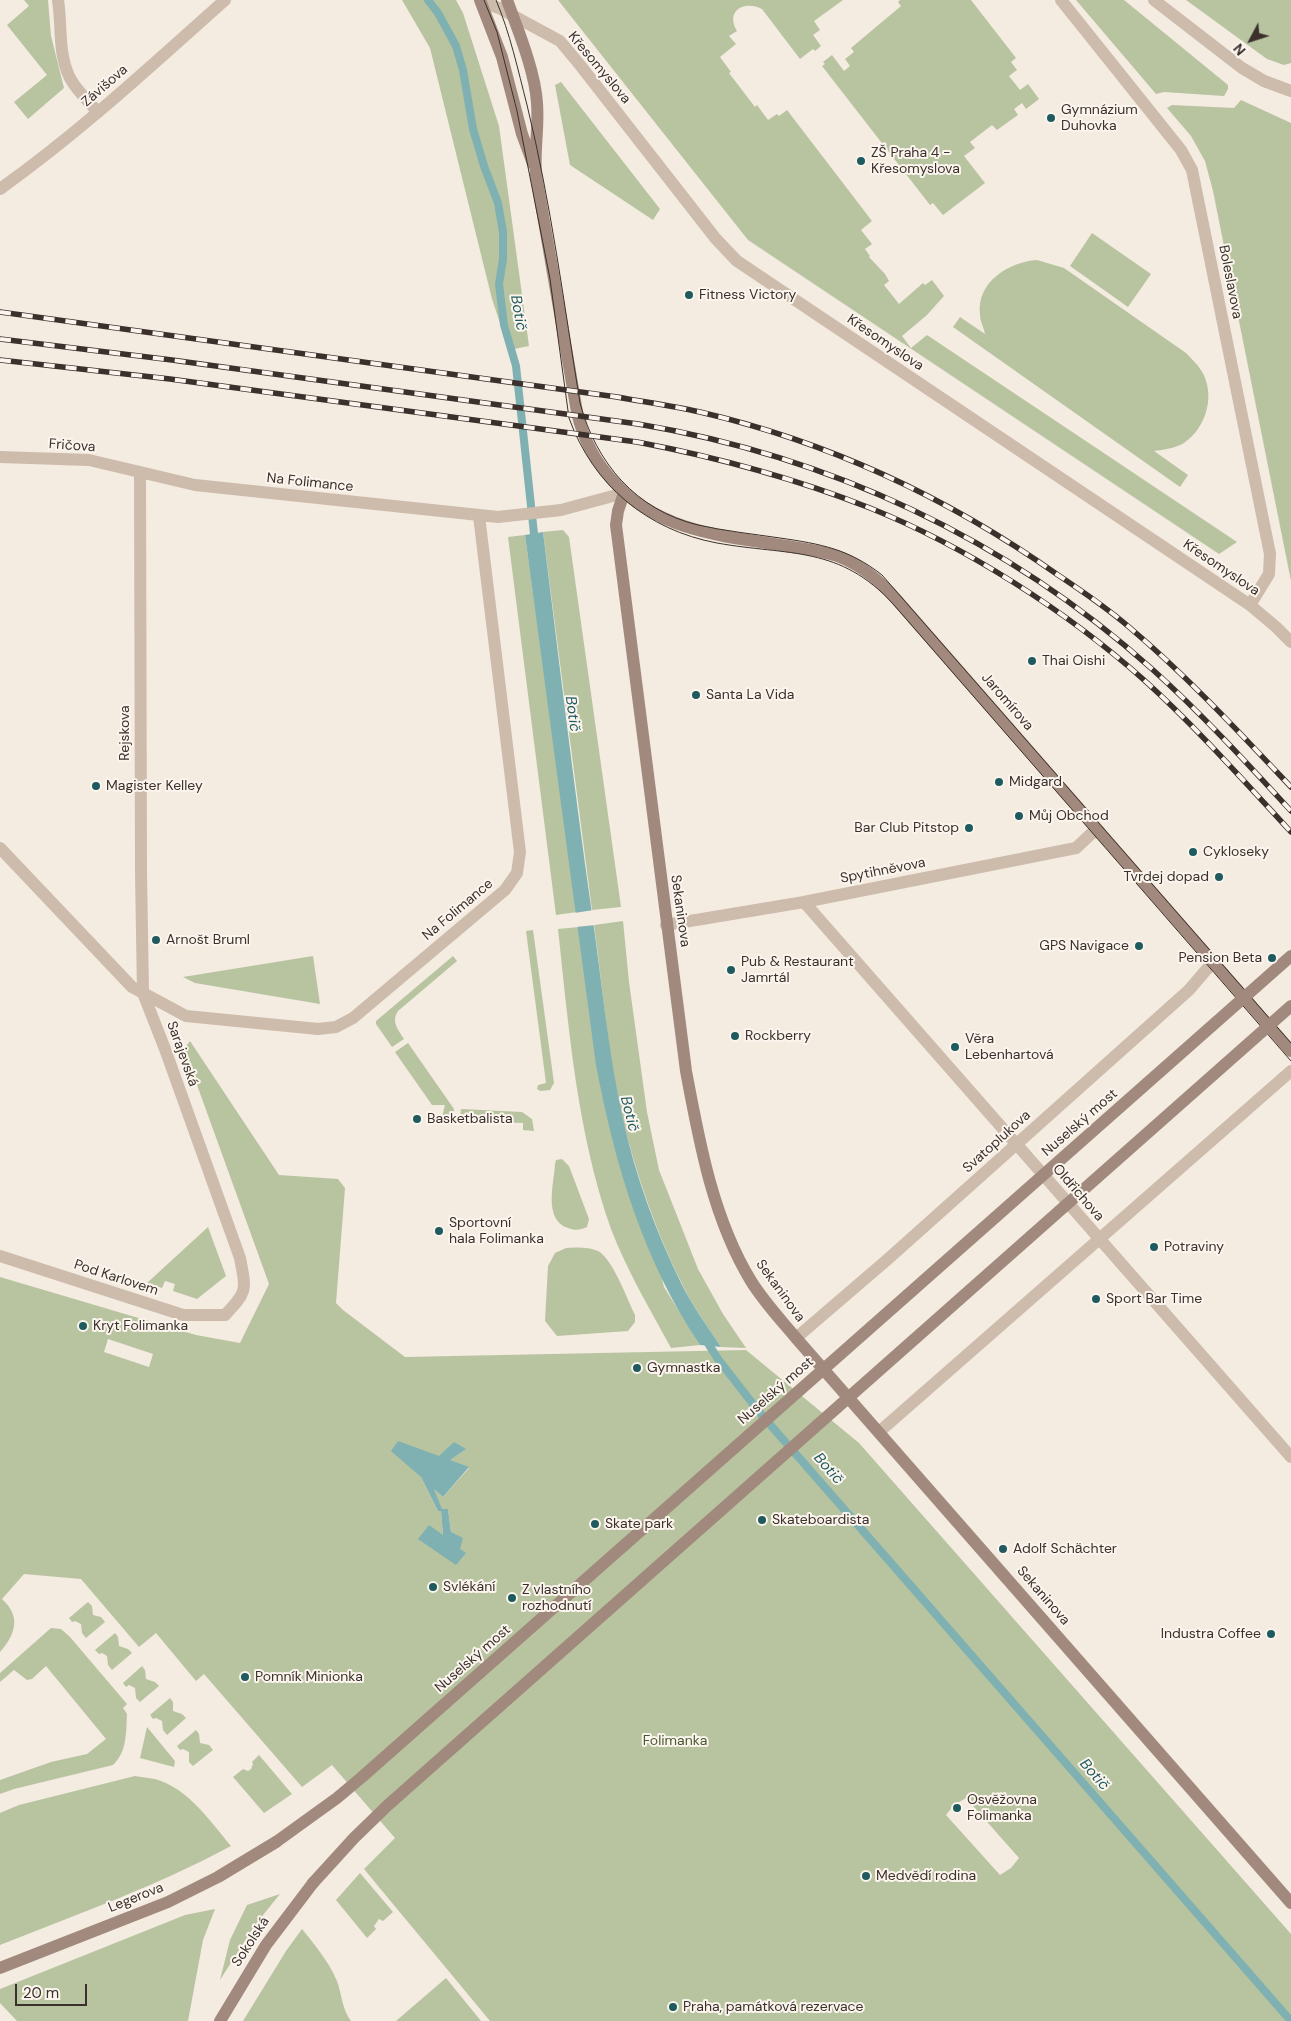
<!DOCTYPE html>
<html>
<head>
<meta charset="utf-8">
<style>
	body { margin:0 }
	#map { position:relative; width:1291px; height:2021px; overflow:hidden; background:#f4ebe1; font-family:"DM Sans",sans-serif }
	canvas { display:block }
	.north { position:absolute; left:1226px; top:15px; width:50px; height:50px; -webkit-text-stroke:4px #fbf5ee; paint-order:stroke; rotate:230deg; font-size:14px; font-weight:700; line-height:20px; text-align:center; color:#3b302b }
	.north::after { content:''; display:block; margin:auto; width:18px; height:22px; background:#3b302b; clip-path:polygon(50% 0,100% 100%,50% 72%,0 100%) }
	.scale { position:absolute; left:15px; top:1984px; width:72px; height:22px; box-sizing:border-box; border:2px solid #3b302b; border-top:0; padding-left:6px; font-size:15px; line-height:18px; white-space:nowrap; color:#3b302b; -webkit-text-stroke:4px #fbf5ee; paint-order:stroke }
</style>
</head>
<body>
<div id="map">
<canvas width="1291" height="2021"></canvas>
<div class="north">N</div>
<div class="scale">20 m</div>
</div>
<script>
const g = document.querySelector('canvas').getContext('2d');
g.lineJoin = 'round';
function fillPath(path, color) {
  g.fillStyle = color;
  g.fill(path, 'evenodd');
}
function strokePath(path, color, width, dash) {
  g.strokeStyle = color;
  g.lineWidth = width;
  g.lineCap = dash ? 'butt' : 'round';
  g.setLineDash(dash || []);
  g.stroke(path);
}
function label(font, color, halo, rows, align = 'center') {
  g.font = font + ' "DM Sans",sans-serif';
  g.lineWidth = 4;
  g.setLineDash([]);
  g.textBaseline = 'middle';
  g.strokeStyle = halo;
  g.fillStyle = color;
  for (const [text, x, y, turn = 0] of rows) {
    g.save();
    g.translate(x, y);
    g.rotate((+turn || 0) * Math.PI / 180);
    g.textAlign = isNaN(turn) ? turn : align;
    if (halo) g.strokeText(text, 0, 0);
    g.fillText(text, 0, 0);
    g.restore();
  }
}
const green = new Path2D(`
	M24,0H48L51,36L64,88L28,119L14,102L47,75L7,25L29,6Z
	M402,0H456L463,13L499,126L529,346L509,350L492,299L430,48Z
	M558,0H843L814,21L820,30L813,35L821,46L815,51L813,49L800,59L762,9C744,0 725,11 737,31L729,36L736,44L720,57L731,72L729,73L755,107L757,105L768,120L777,114L779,116L787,110L872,221L861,230L872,244L865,249L870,256L869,257L885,274L889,281L884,285L899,304L923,283L925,285L932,280L944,296L927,315L902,336L911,348L927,335L1237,542L1219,554L748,240Z
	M900,0H971L1016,58L1011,62L1017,70L1009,76L1020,90L1028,84L1039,99L1026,109L1022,103L1014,109L1018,115L997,130L992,125L970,142L975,148L964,156L985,183L943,215L933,203L930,205L822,66L825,64L823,62L832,55L844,71L850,66L845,59L854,52L851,48L901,6L898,2Z
	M1076,0H1124L1228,85V89L1224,96L1164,92L1156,94Z
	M1186,0H1291V63L1284,65L1267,59Z
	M561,82L660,209L653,220L570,165L555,85Z
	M1241,100L1291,123V581L1213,191L1205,161L1191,136L1167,108L1172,105L1234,108Z
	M1092,233L1151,274L1128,307L1070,266Z
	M1037,260L1064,268L1186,353C1191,358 1197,364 1201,370C1216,394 1207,427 1184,443C1175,448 1164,450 1154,451L1188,475L1180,487L953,327L960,317L985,334C984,328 980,321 980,315C976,282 1009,262 1037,260Z
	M563,530L569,537L621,907L592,910L543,532Z
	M525,535L577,912L556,915L508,537Z
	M623,921L629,982L647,1112L659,1170L698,1269L723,1314L746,1348L721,1347C707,1326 692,1305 681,1282C656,1232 637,1176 623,1121C608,1058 603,989 594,925Z
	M579,927L584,965L664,1287L700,1345L671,1348C650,1309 627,1271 611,1229C577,1133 569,1030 558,929Z
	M533,930L554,1083L550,1090L540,1091L537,1089L538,1085L546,1083L526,931Z
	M313,956L320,1004L195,983L183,977Z
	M453,956L457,961L398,1011C391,1022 398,1029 404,1039L392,1047L376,1024V1021Z
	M190,1041L279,1175L338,1179L345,1188L336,1303L343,1310L405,1357L746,1350L859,1443L1291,1934V2021H490L364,1869L395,1838L332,1765L302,1787L204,1674L196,1681L156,1633L139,1647L81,1579L24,1574L2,1599C21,1616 16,1634 0,1652V1277L196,1335L240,1343L269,1284L184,1049ZM108,1339L153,1354L149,1367L104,1352ZM465,1450L449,1460L469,1468L443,1497L433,1488L442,1510L448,1509L451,1532L460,1549L419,1539L443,1535L441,1511H438L421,1477ZM966,1798L1019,1858L1011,1868L1000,1875L946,1815L954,1805Z
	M408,1043L454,1109L453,1121H441L445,1105H432L395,1052Z
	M461,1109L522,1112L532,1119L534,1131L523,1130V1123L460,1121Z
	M562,1159L569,1166L589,1219L587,1227C580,1230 575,1231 568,1228C543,1220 554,1183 555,1164L556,1160Z
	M208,1227L226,1276L197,1299L173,1291L175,1284L165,1281L162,1288L147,1283Z
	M566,1248C575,1247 590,1247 598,1251C613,1259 627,1299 635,1315V1322L628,1331L557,1336L545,1321L548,1266L555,1253Z
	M88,1602L92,1606L93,1615L101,1617L105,1622L86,1638L82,1633L81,1624L75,1621L72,1622L69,1618Z
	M51,1628L61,1629L70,1637L127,1704L123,1708L127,1714C126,1733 127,1752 113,1765L14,1789L0,1794V1780L51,1762L87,1754L106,1739L46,1666L32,1679L27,1680L14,1670L0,1682V1673Z
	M115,1633L118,1637L119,1646L128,1649L132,1653L112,1670L108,1665L107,1656L102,1653L99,1654L95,1650Z
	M142,1666L145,1670L146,1679L155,1682L159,1686L140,1702L136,1698L135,1688L129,1685L126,1687L123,1683Z
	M170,1698L173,1702V1711L182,1714L186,1718L167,1735L163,1730L162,1721L156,1718L153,1719L150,1715Z
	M147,1727L175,1761L174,1767L140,1758Z
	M196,1730L199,1734L200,1743L209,1745L213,1750L193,1766L189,1762V1752L183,1749L180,1750L177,1746Z
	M259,1755L292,1794L264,1813L233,1777L243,1769L248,1771L251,1769L253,1764L252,1762Z
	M135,1776C141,1777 148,1778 155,1779C188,1788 210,1821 231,1846C157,1886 78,1914 0,1945V1813L19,1805Z
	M360,1873L393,1912L383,1921L379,1919L374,1926L376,1929L367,1938L336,1900Z
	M280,1894L255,1925L220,1980L230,1940L247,1905Z
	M215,1909L203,1940L188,2021H17L0,2003V1989L185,1915Z
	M302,1929C315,1945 329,1962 337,1981C342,1995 342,2009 351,2021H243L286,1951Z
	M446,1978L481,2021H396Z`);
const water = new Path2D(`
	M543,532C559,660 574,787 592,914C602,982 608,1052 623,1119C635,1175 656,1232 681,1283C692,1305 707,1326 721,1347L700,1345C643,1260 615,1165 596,1065L525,535Z
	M398,1441L439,1456L454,1442L466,1449L450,1460L469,1467L443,1497L434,1489L442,1509H448L451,1532L463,1538L460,1549L466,1553L456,1565L418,1539L429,1525L443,1535L441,1511H438L421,1477L391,1451Z`);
const pier = new Path2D(`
	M594,910L596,925L576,927L574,913Z`);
const stream = new Path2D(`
	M428,0L438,13L456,46L463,70L473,129L484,166L498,203L503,232V259L499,284L504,325L516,366L535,543
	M704,1337L718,1359L760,1413L1291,2021`);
const pedestrian = new Path2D(`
	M58,0C62,26 58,52 69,76C75,89 88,101 98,112`);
const minor = new Path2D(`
	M1061,0L1181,150L1192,170L1270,554L1269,574L1250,605
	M1154,0L1242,68L1264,81L1291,91
	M481,2L499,8L560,41L580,65L716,239L737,261L1250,605L1276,627L1291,642
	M0,189C80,132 152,65 225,0
	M0,457L89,460L195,485L498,517L561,510L624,493
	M0,848L132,987L186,1016L318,1029L336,1027L353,1018L505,890L517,873L520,852L479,516
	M804,902L1291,1457
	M666,925L804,902L1076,848L1092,833L1100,832
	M0,1256L183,1315H225C248,1291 246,1290 240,1258L165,1049L143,993L141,872L140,473
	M796,1338L888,1259L1189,990L1213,962
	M879,1432L1291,1071`);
const secondary = new Path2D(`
	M480,0L502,57L522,134L533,164
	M507,0C518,30 535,71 537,103C539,127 534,151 536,175L577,412C583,439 595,462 614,482C659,532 724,536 787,546C805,549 825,551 842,558C864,567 881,582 896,599L1291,1051
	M624,493L618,511L616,525L686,1071C699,1141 713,1219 751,1281C764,1302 781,1320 796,1338L1291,1903
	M0,1968L168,1902L218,1877L276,1842
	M220,2021L266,1945L313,1883`);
const tram = new Path2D(`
	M484,0L497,32L517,111L550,279L569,418C593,485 647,530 717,543C789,556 840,545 894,605L1291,1061
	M496,0C510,33 518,70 527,105C551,203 564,304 580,403C596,463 636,510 698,525C725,531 753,534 780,538C821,544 849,549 882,575L1291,1043`);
const rail = new Path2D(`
	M0,312L617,397C645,402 673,406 700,412C829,442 950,499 1058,575C1082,591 1107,608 1129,627C1187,676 1239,732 1291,787
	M0,339L172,360L638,424C829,456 1007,539 1152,669C1201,713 1246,762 1291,811
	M0,360L170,379L637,442C716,457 794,478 870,508C965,546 1068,612 1144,680C1196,727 1243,780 1291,832`);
const secondaryBridge = new Path2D(`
	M276,1842L337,1798L362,1777L1291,956
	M313,1883L354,1838L388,1805L1291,1006`);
const markers = [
	[1051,118,5,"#1f5a5e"],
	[861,161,5,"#1f5a5e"],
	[689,295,5,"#1f5a5e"],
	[1032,661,5,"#1f5a5e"],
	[696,695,5,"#1f5a5e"],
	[999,782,5,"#1f5a5e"],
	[96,786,5,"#1f5a5e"],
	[1019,816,5,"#1f5a5e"],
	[969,828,5,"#1f5a5e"],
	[1193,852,5,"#1f5a5e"],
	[1219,877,5,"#1f5a5e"],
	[156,940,5,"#1f5a5e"],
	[1139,946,5,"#1f5a5e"],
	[1272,958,5,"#1f5a5e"],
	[731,970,5,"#1f5a5e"],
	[735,1036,5,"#1f5a5e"],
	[955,1047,5,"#1f5a5e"],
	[417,1119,5,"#1f5a5e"],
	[439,1231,5,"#1f5a5e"],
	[1154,1247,5,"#1f5a5e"],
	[1096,1299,5,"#1f5a5e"],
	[83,1326,5,"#1f5a5e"],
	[637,1368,5,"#1f5a5e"],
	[762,1520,5,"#1f5a5e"],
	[595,1524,5,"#1f5a5e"],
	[1003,1549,5,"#1f5a5e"],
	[433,1587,5,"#1f5a5e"],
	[512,1598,5,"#1f5a5e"],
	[1271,1634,5,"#1f5a5e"],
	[245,1677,5,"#1f5a5e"],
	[957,1808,5,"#1f5a5e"],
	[866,1876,5,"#1f5a5e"],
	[673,2007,5,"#1f5a5e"]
];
const streetNames = [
	["Křesomyslova",599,68,50],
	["Závišova",105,86,-41],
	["Boleslavova",1230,282,79],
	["Křesomyslova",885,343,34],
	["Fričova",72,446,4],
	["Na Folimance",310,483,6],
	["Křesomyslova",1221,568,34],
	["Jaromírova",1007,702,49],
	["Rejskova",125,733,-90],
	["Spytihněvova",883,871,-11],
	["Na Folimance",458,910,-40],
	["Sekaninova",680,911,82],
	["Sarajevská",182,1054,70],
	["Nuselský most",1080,1123,-41],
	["Svatoplukova",997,1142,-42],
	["Oldřichova",1078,1193,49],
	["Pod Karlovem",116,1278,18],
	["Sekaninova",780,1291,54],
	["Nuselský most",776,1391,-41],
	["Sekaninova",1043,1596,49],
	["Nuselský most",473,1659,-41],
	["Legerova",136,1898,-22],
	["Sokolská",251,1942,-57]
];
const poiNames = [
	["Gymnázium",1061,110],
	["Duhovka",1061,126],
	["ZŠ Praha 4 -",871,153],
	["Křesomyslova",871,169],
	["Fitness Victory",699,295],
	["Thai Oishi",1042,661],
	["Santa La Vida",706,695],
	["Midgard",1009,782],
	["Magister Kelley",106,786],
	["Můj Obchod",1029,816],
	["Bar Club Pitstop",959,828,"right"],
	["Cykloseky",1203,852],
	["Tvrdej dopad",1209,877,"right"],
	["Arnošt Bruml",166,940],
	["GPS Navigace",1129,946,"right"],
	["Pension Beta",1262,958,"right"],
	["Pub & Restaurant",741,962],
	["Jamrtál",741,978],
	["Rockberry",745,1036],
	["Věra",965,1039],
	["Lebenhartová",965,1055],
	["Basketbalista",427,1119],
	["Sportovní",449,1223],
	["hala Folimanka",449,1239],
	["Potraviny",1164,1247],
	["Sport Bar Time",1106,1299],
	["Kryt Folimanka",93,1326],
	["Gymnastka",647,1368],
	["Skateboardista",772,1520],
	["Skate park",605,1524],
	["Adolf Schӓchter",1013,1549],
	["Svlékání",443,1587],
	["Z vlastního",522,1590],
	["rozhodnutí",522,1606],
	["Industra Coffee",1261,1634,"right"],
	["Pomník Minionka",255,1677],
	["Osvěžovna",967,1800],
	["Folimanka",967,1816],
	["Medvědí rodina",876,1876],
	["Praha, památková rezervace",683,2007]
];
const parkNames = [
	["Folimanka",675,1741]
];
const waterNames = [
	["Botič",518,313,80],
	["Botič",572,714,82],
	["Botič",629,1114,76],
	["Botič",828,1469,49],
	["Botič",1094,1775,49]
];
fillPath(green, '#b8c4a0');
fillPath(water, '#7fb0b2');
fillPath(pier, '#f4ebe1');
strokePath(stream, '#7fb0b2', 8);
strokePath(pedestrian, '#cdbbac', 12);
strokePath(minor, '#cdbbac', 12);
strokePath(secondary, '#a18a7d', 12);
strokePath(tram, '#3b302b', 1);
strokePath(rail, '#3b302b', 5.5);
strokePath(rail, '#fbf5ee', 4, [11]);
strokePath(secondaryBridge, '#a18a7d', 12);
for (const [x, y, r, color] of markers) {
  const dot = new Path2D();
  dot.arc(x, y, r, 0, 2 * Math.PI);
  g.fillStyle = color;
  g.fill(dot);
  strokePath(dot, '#fbf5ee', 2);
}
label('14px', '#3b302b', '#fbf5ee', streetNames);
label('14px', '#3b302b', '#fbf5ee', poiNames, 'left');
label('14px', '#4a5a2e', '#fbf5ee', parkNames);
label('italic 15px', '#1f5a5e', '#fbf5ee', waterNames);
</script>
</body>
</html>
